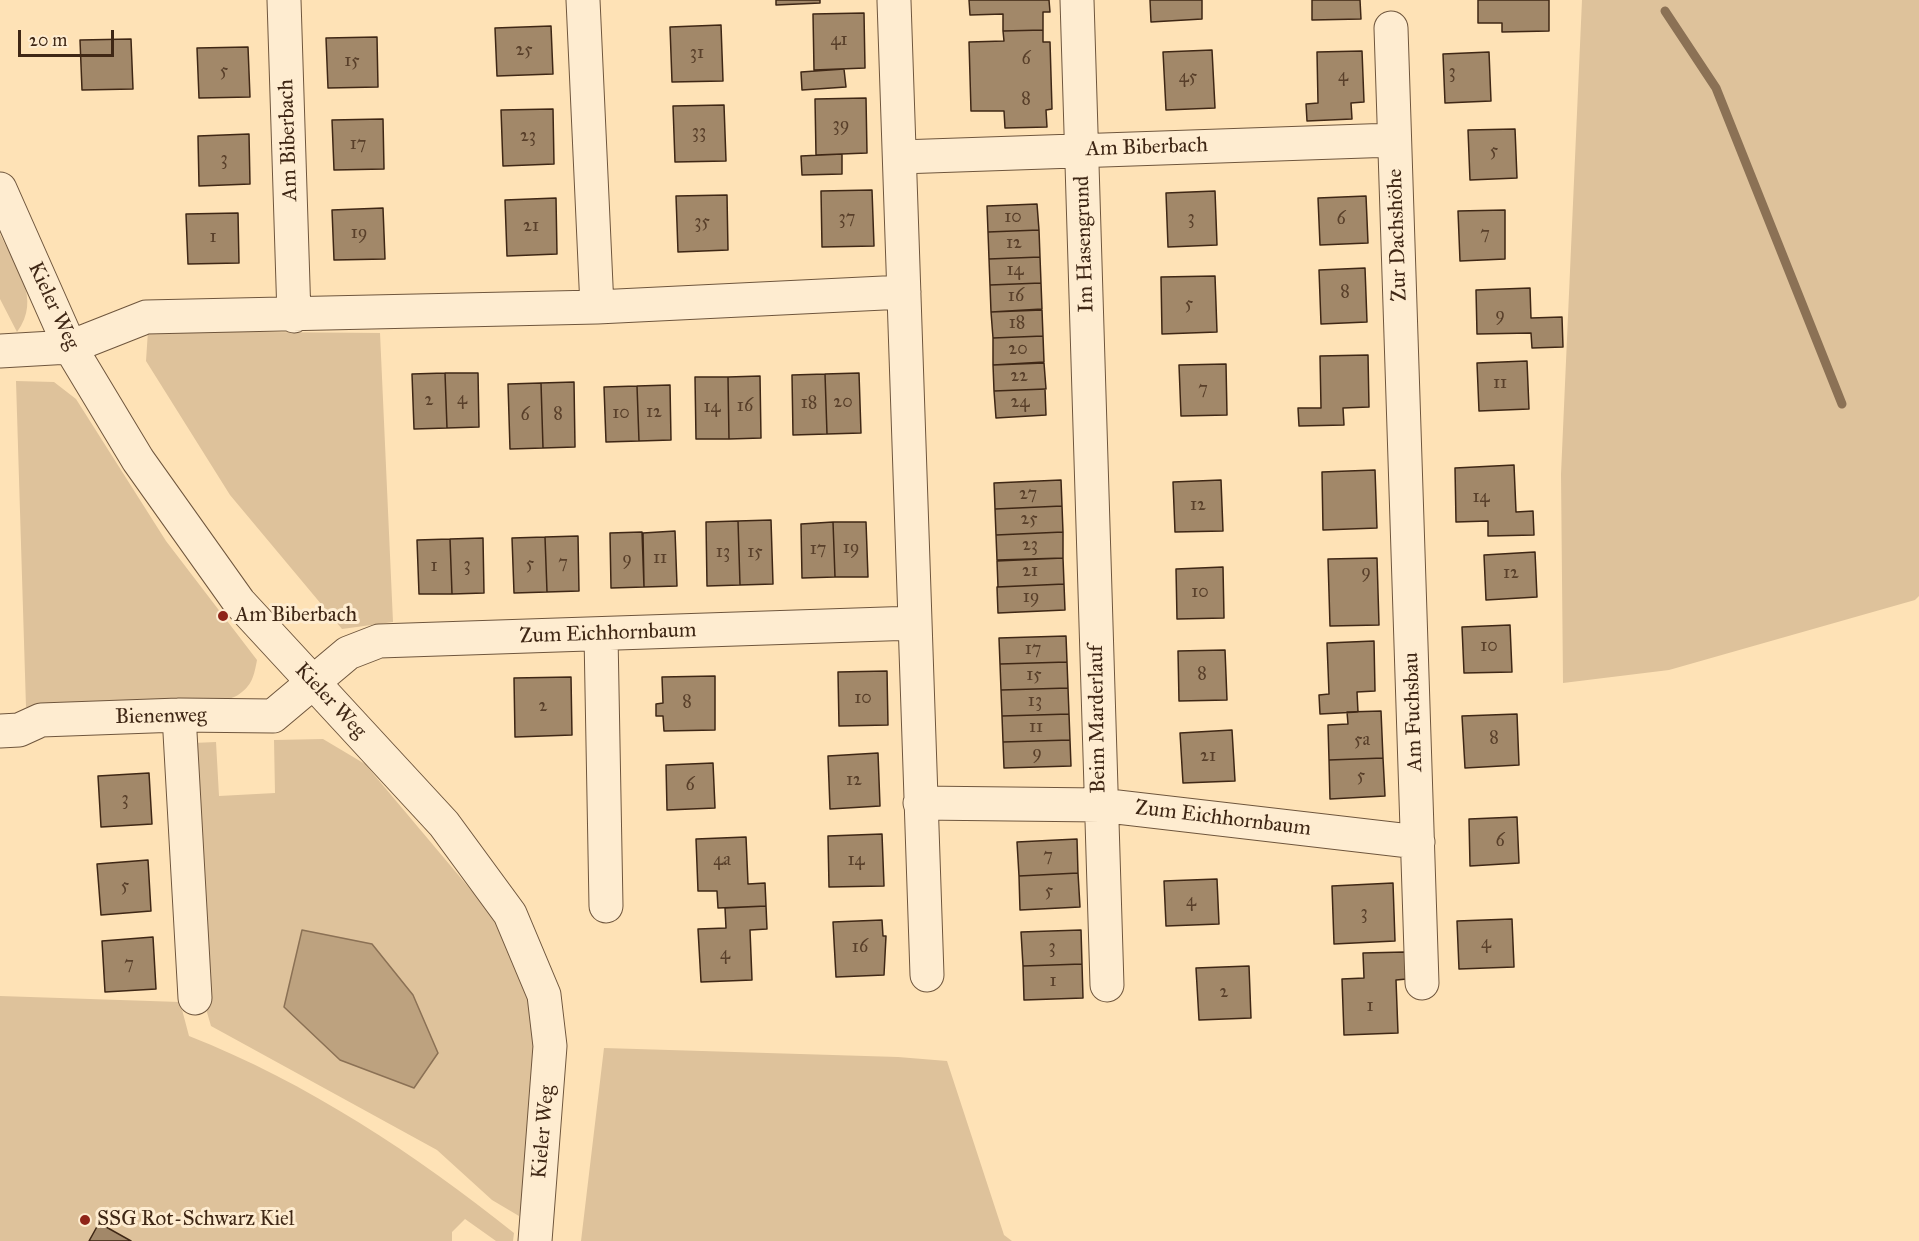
<!DOCTYPE html>
<html>
<head>
<meta charset="utf-8">
<style>
	body { margin:0 }
	#map { position:relative; width:1919px; height:1241px; overflow:hidden; background:#fee2b6; font-family:"IM FELL Great Primer",serif }
	canvas { display:block }
	.scale { position:absolute; left:18px; top:30px; width:96px; height:27px; box-sizing:border-box; border:3px solid #3f2715; border-top:0; padding-left:8px; font-size:18px; line-height:21px; white-space:nowrap; color:#3f2715; -webkit-text-stroke:4px #feecd0; paint-order:stroke }
</style>
</head>
<body>
<div id="map">
<canvas width="1919" height="1241"></canvas>
<div class="scale">20 m</div>
</div>
<script>
const g = document.querySelector('canvas').getContext('2d');
g.lineJoin = 'round';
function fillPath(path, color) {
  g.fillStyle = color;
  g.fill(path, 'evenodd');
}
function strokePath(path, color, width, dash) {
  g.strokeStyle = color;
  g.lineWidth = width;
  g.lineCap = dash ? 'butt' : 'round';
  g.setLineDash(dash || []);
  g.stroke(path);
}
function label(font, color, halo, rows, align = 'center') {
  g.font = font + ' "IM FELL Great Primer",serif';
  g.lineWidth = 6;
  g.setLineDash([]);
  g.textBaseline = 'middle';
  g.strokeStyle = halo;
  g.fillStyle = color;
  for (const [text, x, y, turn = 0] of rows) {
    g.save();
    g.translate(x, y);
    g.rotate((+turn || 0) * Math.PI / 180);
    g.textAlign = isNaN(turn) ? turn : align;
    if (halo) g.strokeText(text, 0, 0);
    g.fillText(text, 0, 0);
    g.restore();
  }
}
const green = new Path2D(`
	M1582,0H1919V596L1915,600L1669,670L1563,683L1561,474Z
	M0,234C16,268 42,298 17,332L0,299Z
	M148,331L380,333L393,622L342,629L230,495L146,361Z
	M16,381L54,382L76,399L166,541L257,660C254,676 252,686 238,695C216,710 62,706 26,707Z
	M323,739L365,764L497,921L527,980L538,1039L534,1133L519,1216L492,1200L437,1150L211,1026L204,1002L193,743L216,742L219,796L275,793L274,740Z
	M0,996L180,1002L189,1036C308,1083 415,1154 514,1233L513,1241H496L465,1219L452,1232V1241H0Z
	M604,1048L898,1057L947,1061L1004,1235L1012,1241H581Z`);
const water = new Path2D(`
	M302,930L372,944L413,995L438,1053L414,1088L340,1060L284,1007Z`);
const stream = new Path2D(`
	M1665,11L1716,88L1842,404`);
const building = new Path2D(`
	M776,0H820V3L776,5Z
	M969,0H1049L1050,12H1043V30L1003,31V14L970,15Z
	M1150,0H1202V19L1151,22Z
	M1312,0H1360L1361,19L1312,20Z
	M1478,0H1549V31L1502,32V23H1478Z
	M864,13L865,68L814,70L813,14Z
	M721,25L723,81L672,82L670,27Z
	M551,26L553,74L497,76L495,28Z
	M1043,30V42H1050L1052,109L1046,110L1047,127L1005,128L1004,111H971L969,42L1004,41L1003,31Z
	M377,37L378,87L328,88L326,38Z
	M131,39L133,89L82,90L80,40Z
	M248,47L250,97L199,98L197,48Z
	M1212,50L1215,108L1166,110L1163,52Z
	M1362,51L1364,102L1351,103L1352,119L1307,121L1306,104L1318,103L1317,52Z
	M1489,52L1491,101L1445,103L1443,54Z
	M844,69L846,87L802,90L801,72Z
	M866,98L867,153L816,155L815,99Z
	M724,105L726,161L675,162L673,106Z
	M553,109L554,164L503,166L501,110Z
	M383,119L384,169L334,170L332,120Z
	M1515,129L1517,178L1470,180L1468,130Z
	M249,134L250,184L199,186L198,136Z
	M842,154V174L802,175L801,156Z
	M872,190L874,246L822,247L821,191Z
	M1215,191L1217,245L1168,247L1166,193Z
	M727,195L728,250L678,252L676,196Z
	M1366,196L1368,243L1320,245L1318,198Z
	M556,198L557,254L507,256L505,200Z
	M1037,204L1039,230L988,232L987,206Z
	M383,208L385,259L334,260L332,210Z
	M1505,210V259L1460,261L1458,211Z
	M238,213L239,263L188,264L186,214Z
	M1039,230L1040,257L989,259L988,232Z
	M1040,257L1041,283L990,285L989,259Z
	M1365,268L1367,322L1321,324L1319,270Z
	M1215,276L1217,332L1162,334L1161,277Z
	M1041,283L1042,309L991,312L990,285Z
	M1530,288L1531,318L1562,317L1563,347L1532,348L1531,333L1477,334L1476,290Z
	M1042,310L1043,336L993,338L991,312Z
	M1043,336L1044,362L993,365V338Z
	M1368,355L1369,407L1343,408L1344,425L1299,426L1298,408H1321L1320,356Z
	M1527,361L1529,409L1479,411L1477,363Z
	M1044,363L1046,389L994,391L993,365Z
	M1226,364L1227,415L1181,416L1179,365Z
	M445,373L447,428L414,429L412,374Z
	M445,373H478L479,427L447,428Z
	M859,373L861,433L827,434L825,374Z
	M825,374L827,434L793,435L792,375Z
	M760,376L761,438L729,439L728,377Z
	M695,377H728L729,439H696Z
	M574,382L575,447L543,448L541,383Z
	M541,383L543,448L510,449L508,384Z
	M670,385L671,440L639,441L637,386Z
	M637,386L639,441L606,442L604,387Z
	M1045,389L1046,415L996,418L994,391Z
	M1514,465L1516,512L1533,511L1534,535L1488,536V521L1456,522L1455,468Z
	M1375,470L1377,528L1323,530L1322,472Z
	M1061,480L1062,506L995,509L994,483Z
	M1221,480L1223,531L1175,532L1173,482Z
	M1062,506L1063,532L996,535L995,509Z
	M771,520L773,584L740,585L738,521Z
	M738,521L740,585L707,586L706,522Z
	M833,522L835,577L802,578L801,524Z
	M833,522H866L868,577H835Z
	M675,531L677,586L644,587L643,533Z
	M642,532L644,587L611,588L610,533Z
	M1063,532V558L997,560L996,535Z
	M578,536L579,591L547,592L545,537Z
	M545,537L547,592L514,593L512,538Z
	M483,538L484,593L452,594L450,539Z
	M450,539L452,594H419L417,540Z
	M1535,552L1537,597L1486,600L1484,555Z
	M1063,558L1064,584L998,587L997,561Z
	M1377,558L1379,625L1330,626L1328,559Z
	M1223,567L1224,618L1177,619L1176,569Z
	M1064,584L1065,610L998,613L997,587Z
	M1510,625L1512,672L1464,673L1462,627Z
	M1066,636L1067,662L1000,664L999,638Z
	M1374,641L1375,691L1357,692L1358,712L1320,714L1319,695L1329,694L1327,643Z
	M1225,650L1227,700L1179,701L1178,651Z
	M1067,662L1068,688L1001,690L1000,664Z
	M887,671L888,725L839,726L838,672Z
	M715,676V730L664,731L663,716H656V704L663,703L662,677Z
	M571,677L572,735L515,737L514,678Z
	M1068,688L1069,714L1002,716L1001,690Z
	M1381,711L1383,758L1329,760L1328,725L1348,724L1347,712Z
	M1069,714L1070,740L1003,742L1002,716Z
	M1517,714L1519,765L1465,768L1462,716Z
	M1232,730L1235,781L1183,783L1180,733Z
	M1070,740L1071,766L1004,768L1003,742Z
	M878,753L880,806L830,809L828,756Z
	M1383,758L1385,796L1330,799L1329,760Z
	M713,763L715,808L667,810L666,765Z
	M149,773L152,824L101,827L98,776Z
	M1517,817L1519,863L1470,866L1469,819Z
	M882,834L884,886L829,887L828,836Z
	M746,837L748,884L765,883L766,906L718,908L717,891H698L696,839Z
	M1077,839L1078,873L1019,876L1017,842Z
	M148,860L151,911L101,915L97,864Z
	M1078,873L1080,907L1020,910L1019,876Z
	M1217,879L1219,924L1166,926L1164,881Z
	M1393,883L1395,941L1334,944L1332,886Z
	M766,906L767,929L750,930L752,980L701,982L698,929L726,928L725,908Z
	M1512,919L1514,967L1459,969L1457,921Z
	M882,920L883,936H886L884,975L836,977L833,922Z
	M1081,930L1082,964L1023,966L1021,932Z
	M153,937L156,989L105,992L102,941Z
	M1405,952L1407,979L1396,980L1398,1033L1344,1035L1342,979L1364,978L1363,953Z
	M1082,964L1083,998L1024,1000L1023,966Z
	M1249,966L1251,1018L1199,1020L1196,968Z
	M99,1223L131,1241H89Z`);
const minor = new Path2D(`
	M284,0L294,316
	M583,0L597,307
	M1077,0L1107,985
	M894,1L927,975
	M1391,28L1422,983
	M900,157L1394,140
	M0,189L70,347L138,460L239,602L444,824L510,914L544,995L550,1046L535,1241
	M0,351L70,347L146,317L597,307L904,292
	M601,635L606,906
	M179,715L195,998
	M0,731L19,730L41,720L179,715L273,716L348,653L379,641L915,623
	M920,803L1100,805L1418,842`);
const markers = [
	[223,616,6,"#8f2418"],
	[85,1220,6,"#8f2418"]
];
const numberNames = [
	["41",839,41],
	["25",524,51],
	["31",697,54],
	["6",1026,60],
	["15",352,62],
	["5",224,72],
	["3",1452,73],
	["4",1343,77],
	["45",1188,78],
	["8",1026,100],
	["39",841,126],
	["33",699,133],
	["23",528,137],
	["17",358,145],
	["5",1494,152],
	["3",224,160],
	["10",1013,218],
	["37",847,219],
	["3",1191,219],
	["6",1341,220],
	["35",702,223],
	["21",531,227],
	["19",359,234],
	["7",1485,235],
	["1",213,238],
	["12",1014,244],
	["14",1015,271],
	["8",1345,293],
	["16",1016,297],
	["5",1189,305],
	["9",1500,316],
	["18",1017,324],
	["20",1018,350],
	["22",1019,377],
	["11",1500,384],
	["7",1203,390],
	["4",462,400],
	["2",429,401],
	["20",843,403],
	["24",1020,403],
	["18",809,404],
	["16",745,407],
	["14",712,408],
	["12",654,413],
	["10",621,414],
	["8",558,415],
	["6",525,416],
	["27",1028,495],
	["14",1481,498],
	["12",1198,506],
	["25",1029,520],
	["23",1030,546],
	["19",851,549],
	["17",818,550],
	["13",723,553],
	["15",755,553],
	["11",660,559],
	["9",627,560],
	["7",563,564],
	["5",530,565],
	["3",467,566],
	["1",434,567],
	["21",1030,572],
	["9",1366,573],
	["12",1511,574],
	["10",1200,593],
	["19",1031,598],
	["10",1489,647],
	["17",1033,650],
	["8",1202,675],
	["15",1034,676],
	["10",863,699],
	["13",1035,702],
	["8",687,703],
	["2",543,707],
	["11",1036,728],
	["8",1494,739],
	["5a",1362,741],
	["9",1037,754],
	["21",1208,757],
	["5",1361,777],
	["12",854,781],
	["6",690,786],
	["3",125,800],
	["6",1500,842],
	["7",1048,857],
	["4a",722,861],
	["14",856,861],
	["5",125,887],
	["5",1049,892],
	["4",1191,902],
	["3",1364,914],
	["4",1486,944],
	["16",860,948],
	["3",1052,948],
	["4",725,955],
	["7",129,965],
	["1",1053,982],
	["2",1224,993],
	["1",1370,1007]
];
const streetNames = [
	["Am Biberbach",289,140,-92],
	["Am Biberbach",1147,148,-2],
	["Zur Dachshöhe",1398,235,-92],
	["Im Hasengrund",1085,244,-92],
	["Kieler Weg",53,306,65],
	["Zum Eichhornbaum",608,634,-2],
	["Kieler Weg",330,701,47],
	["Am Fuchsbau",1414,712,-92],
	["Bienenweg",161,717,-1],
	["Beim Marderlauf",1098,719,-91],
	["Zum Eichhornbaum",1223,819,7],
	["Kieler Weg",544,1132,-85]
];
const poiNames = [
	["Am Biberbach",235,616],
	["SSG Rot-Schwarz Kiel",97,1220]
];
fillPath(green, '#dec29b');
fillPath(water, '#bda27f');
strokePath(water, '#8b7155', 1.5);
strokePath(stream, '#8b7155', 9);
fillPath(building, '#a28869');
strokePath(building, '#3f2715', 1.5);
strokePath(minor, '#6f563d', 35);
strokePath(minor, '#feecd0', 33);
for (const [x, y, r, color] of markers) {
  const dot = new Path2D();
  dot.arc(x, y, r, 0, 2 * Math.PI);
  g.fillStyle = color;
  g.fill(dot);
  strokePath(dot, '#feecd0', 2);
}
label('18px', '#583f2a', null, numberNames);
label('21px', '#3f2715', '#feecd0', streetNames);
label('21px', '#3f2715', '#feecd0', poiNames, 'left');
</script>
</body>
</html>
